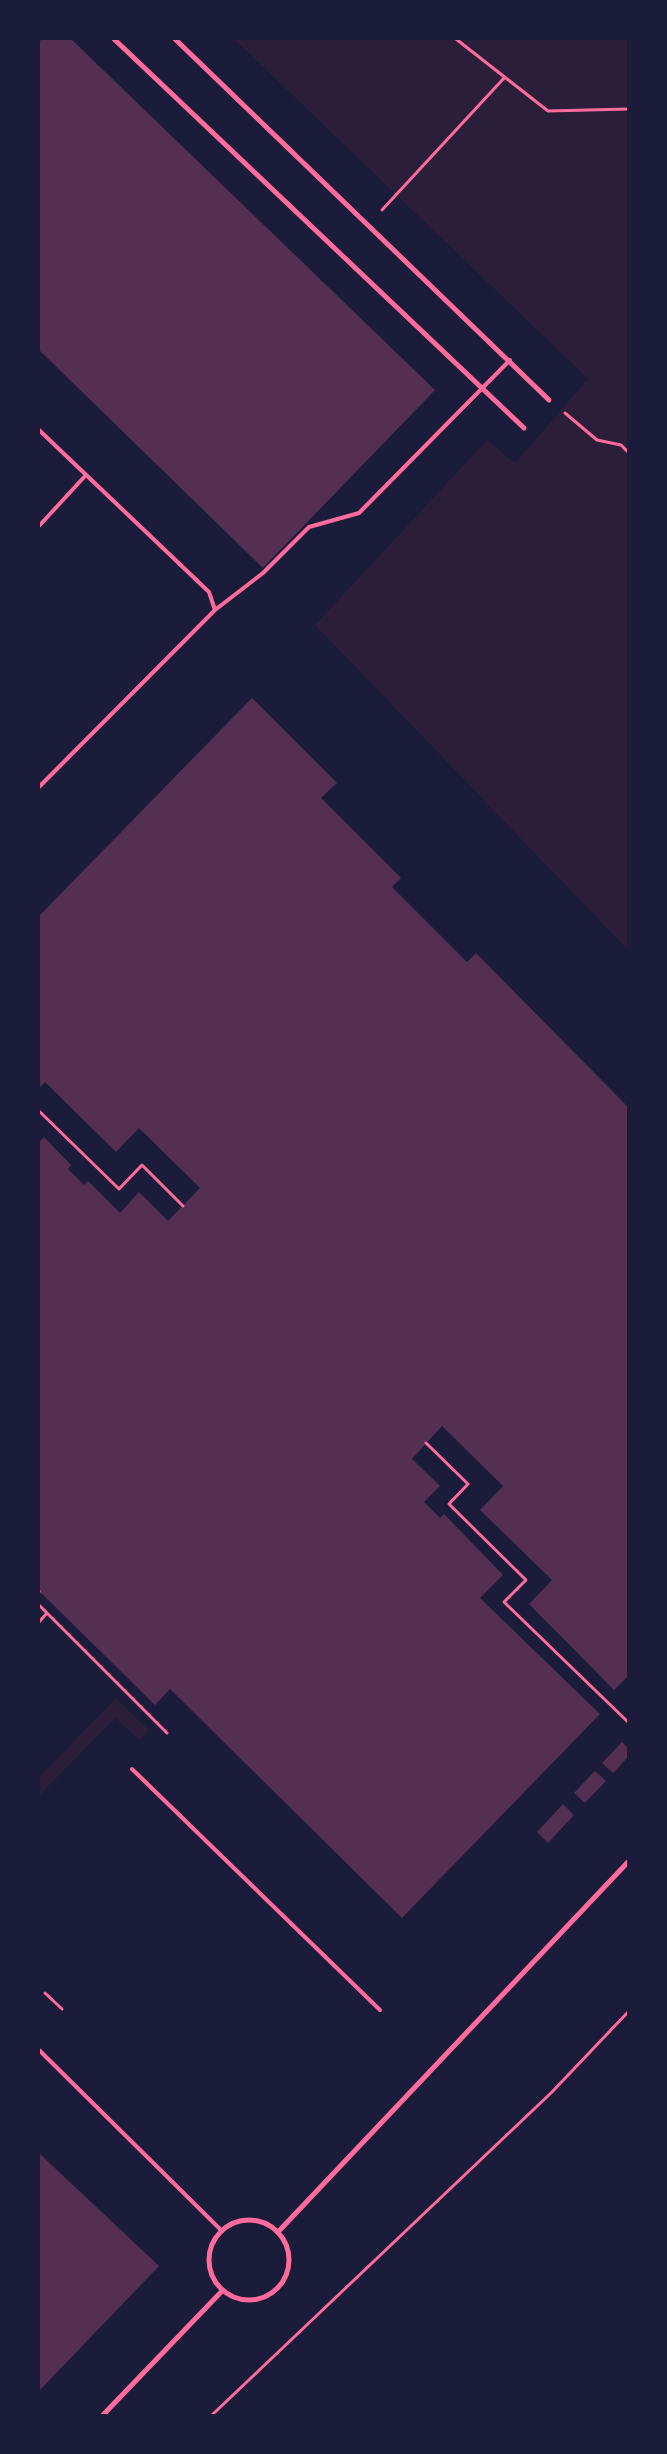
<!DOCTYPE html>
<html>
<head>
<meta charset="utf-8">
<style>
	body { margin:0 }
	#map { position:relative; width:667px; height:2454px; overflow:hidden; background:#1b1b3a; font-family:Quicksand,sans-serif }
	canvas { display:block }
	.frame { position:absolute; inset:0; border:40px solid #1b1b3a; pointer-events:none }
</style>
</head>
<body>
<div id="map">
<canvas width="667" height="2454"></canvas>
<div class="frame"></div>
</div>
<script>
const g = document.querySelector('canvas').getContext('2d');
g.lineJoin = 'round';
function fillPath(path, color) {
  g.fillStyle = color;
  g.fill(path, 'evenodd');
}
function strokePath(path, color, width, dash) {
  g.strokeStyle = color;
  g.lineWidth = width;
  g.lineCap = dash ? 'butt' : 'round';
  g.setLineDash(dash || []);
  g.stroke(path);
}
const green = new Path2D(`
	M234,39H628V950L315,625L487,440L515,463L588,379Z
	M116,1698L149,1730L139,1740L115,1718L39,1796V1777Z`);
const building = new Path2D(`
	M42,39H71L435,390L263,568L39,350V42Z
	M252,698L337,783L321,798L401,878L392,887L467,962L476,953L628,1107V1676L614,1690L529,1604L552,1580L480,1510L503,1486L442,1426L412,1459L440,1486L424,1502L440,1518L444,1514L503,1575L480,1598L600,1714L402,1918L170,1689L155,1705L39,1591V1142L44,1137L71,1165L68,1169L84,1185L88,1181L120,1213L139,1192L168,1221L200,1188L139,1128L116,1152L45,1082L39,1088V916Z
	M622,1742L628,1748V1757L613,1773L602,1763Z
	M595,1771L606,1781L585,1803L574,1793Z
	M563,1804L574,1815L548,1843L537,1832Z
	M39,2153L159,2266L39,2391Z`);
const path = new Path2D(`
	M456,39L548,111L628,109
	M382,210L505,77
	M565,413L597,440L621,445L628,452
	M39,1111L119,1189L142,1165L183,1206
	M426,1443L468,1484L449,1504L526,1580L504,1602L628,1722
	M39,1592V1591
	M39,1605L167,1733
	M39,1622L47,1613
	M45,1993L62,2009
	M212,2415L552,2092L628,2012`);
const service = new Path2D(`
	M39,430L209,592L215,610
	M39,526L86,475
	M39,787L215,610L263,573L309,527L359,513L510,360
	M132,1769L380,2010
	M39,2050L222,2231`);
const minor = new Path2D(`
	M114,39L524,428
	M175,39L549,400
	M209 2260a40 40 0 1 1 80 0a40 40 0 1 1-80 0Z
	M278,2232L628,1862
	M103,2415L223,2290`);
fillPath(green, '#2a1e3b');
fillPath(building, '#542f53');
strokePath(path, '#ff6b9d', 3);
strokePath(service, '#ff6b9d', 4);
strokePath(minor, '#ff6b9d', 5);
</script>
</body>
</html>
